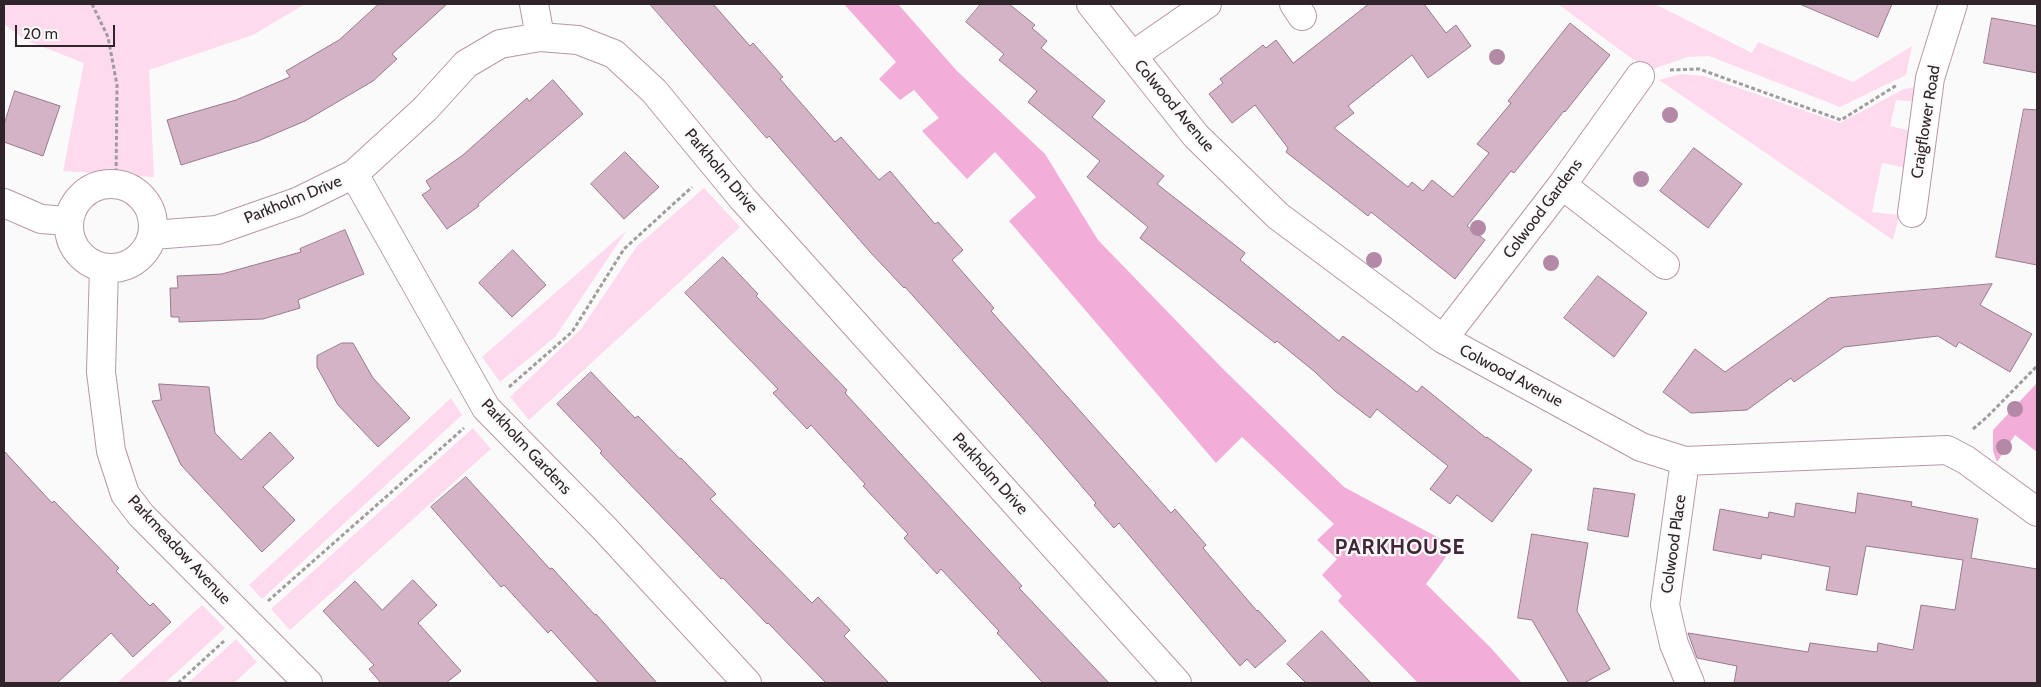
<!DOCTYPE html>
<html>
<head>
<meta charset="utf-8">
<style>
	body { margin:0 }
	#map { position:relative; width:2041px; height:687px; overflow:hidden; background:#fafafa; font-family:Cabin,sans-serif }
	canvas { display:block }
	.frame { position:absolute; inset:0; border:5px solid #30242b; pointer-events:none }
	.scale { position:absolute; left:15px; top:25px; width:100px; height:22px; box-sizing:border-box; border:2px solid #30242b; border-top:0; padding-left:6px; font-size:15px; line-height:18px; white-space:nowrap; color:#30242b; -webkit-text-stroke:4px #fafafa; paint-order:stroke }
</style>
</head>
<body>
<div id="map">
<canvas width="2041" height="687"></canvas>
<div class="frame"></div>
<div class="scale">20 m</div>
</div>
<script>
const g = document.querySelector('canvas').getContext('2d');
g.lineJoin = 'round';
function fillPath(path, color) {
  g.fillStyle = color;
  g.fill(path, 'evenodd');
}
function strokePath(path, color, width, dash) {
  g.strokeStyle = color;
  g.lineWidth = width;
  g.lineCap = dash ? 'butt' : 'round';
  g.setLineDash(dash || []);
  g.stroke(path);
}
function label(font, color, halo, rows, align = 'center') {
  g.font = font + ' Cabin,sans-serif';
  g.lineWidth = 4.5;
  g.setLineDash([]);
  g.textBaseline = 'middle';
  g.strokeStyle = halo;
  g.fillStyle = color;
  for (const [text, x, y, turn = 0] of rows) {
    g.save();
    g.translate(x, y);
    g.rotate((+turn || 0) * Math.PI / 180);
    g.textAlign = isNaN(turn) ? turn : align;
    if (halo) g.strokeText(text, 0, 0);
    g.fillText(text, 0, 0);
    g.restore();
  }
}
const green = new Path2D(`
	M4,4H305L253,35L149,70L154,177L63,171L84,63L25,40L4,24Z
	M1558,4H1655L1752,53L1758,42L1853,82L1912,46L1906,75L1840,107L1709,56L1688,57L1650,70L1627,55Z
	M1681,74L1704,76L1840,123L1904,89L1919,86V102L1896,100L1890,126L1916,132L1907,168L1882,163L1872,212L1899,215L1893,240L1659,80Z
	M704,188L740,227L529,420L510,397L581,329L637,246Z
	M627,230L555,337L500,382L482,357Z
	M451,398L462,415L262,599L249,585Z
	M473,428L491,449L290,630L271,609Z
	M202,605L225,628L165,683H117Z
	M236,639L257,662L234,683H188Z`);
const forest = new Path2D(`
	M844,4H898L957,71L1045,154L1098,240L1222,368L1344,487L1454,546L1426,584L1491,648L1522,683H1418L1338,601L1342,596L1322,575L1337,559L1317,540L1334,524L1242,437L1216,463L1009,221L1036,197L995,152L967,179L922,131L939,118L914,90L900,100L879,79L896,62Z
	M2036,384L2037,386V452L2015,435L1997,462L1993,451V430Z`);
const building = new Path2D(`
	M379,4H447L392,54L397,59L373,81L305,121L258,141L181,165L167,120L236,100L290,77L286,71L339,40Z
	M650,4H713L750,46L753,43L783,77L780,79L835,142L841,137L879,180L890,171L935,224L938,222L963,250L952,260L994,308L991,311L1171,513L1175,509L1206,545L1203,548L1257,611L1258,610L1286,641L1255,668L1247,659L1240,666L1119,523L1114,528L1094,505L1096,503L1037,434L905,287L904,288L871,253L769,136L767,138Z
	M981,4H1009L1035,25L1032,28L1047,41L1041,48L1105,101L1092,117L1164,176L1157,184L1245,253L1240,260L1339,341L1343,336L1417,392L1422,386L1486,438L1487,437L1532,470L1492,522L1457,495L1450,504L1430,489L1448,466L1414,439L1377,409L1370,418L1335,391L1315,372L1277,341L1275,343L1140,238L1148,227L1087,177L1100,161L1028,102L1037,91L999,60L1004,54L966,22Z
	M1369,4H1424L1446,33L1456,25L1471,46L1428,78L1412,55L1348,106L1354,113L1334,128L1408,187L1412,182L1423,191L1432,180L1453,197L1489,153L1477,144L1511,103L1508,101L1570,23L1610,55L1565,112L1564,111L1514,173L1511,171L1467,226L1485,240L1455,279L1371,212L1368,216L1286,152L1288,148L1255,105L1232,123L1209,94L1223,83L1220,79L1263,45L1266,48L1276,40L1293,63Z
	M1800,4H1892L1878,37Z
	M1992,18L2037,26V73L1984,63Z
	M553,80L583,114L478,204L479,206L447,229L422,195L431,189L426,181L463,155L527,98L529,101Z
	M15,91L60,106L43,156L4,142V125Z
	M2024,109L2037,110V265L1996,257Z
	M1694,148L1742,184L1708,228L1660,191Z
	M625,152L659,187L624,219L591,184Z
	M345,230L364,274L298,300L300,308L263,319L179,322V317H171L170,288H178L177,276L222,274L301,252L300,249Z
	M513,250L546,285L512,317L479,283Z
	M723,257L758,294L756,296L847,390L845,393L1022,586L1019,588L1109,683H1043L997,633L999,631L941,569L937,574L904,538L908,534L863,486L865,484L811,425L807,429L773,393L778,389L685,293Z
	M1598,276L1647,313L1614,357L1564,318Z
	M1992,284L1980,305L2032,334L2010,372L1959,342L1956,347L1938,336L1844,347L1794,382L1791,378L1747,410L1691,413L1663,392L1695,349L1725,372L1829,298Z
	M342,343H353L373,378L410,418L378,447L338,405L317,367V356Z
	M591,372L635,418L638,416L680,459L681,458L716,494L710,499L812,603L818,597L850,630L844,636L889,683H826L768,623L767,624L723,578L721,579L600,453L602,451L557,404Z
	M159,384L209,387L215,433L241,460L270,432L294,458L263,487L295,520L262,552L181,465L152,401L161,400Z
	M4,451L52,503L54,501L119,568L116,571L150,606L153,603L171,622L133,657L111,633L57,683H4Z
	M466,477L550,569L552,568L595,615L596,614L657,683H599L551,630L548,633L504,585L501,587L431,507Z
	M1594,488L1635,494L1628,537L1588,530Z
	M1858,493L1912,502L1911,506L1978,519L1971,558L2037,569V683H1734L1737,666L1697,658L1688,633L1808,652L1810,643L1877,652L1878,643L1913,650L1921,605L1955,610L1963,560L1866,546L1857,595L1826,590L1830,567L1762,554L1761,559L1713,550L1720,509L1768,518L1769,512L1794,517L1796,503L1855,513Z
	M1532,534L1588,543L1577,611L1610,669L1584,683H1569L1532,620L1518,618Z
	M413,580L437,605L418,623L461,671L446,683H381L369,669L374,665L323,611L355,581L382,610Z
	M1322,631L1371,683H1306L1287,664Z`);
const path = new Path2D(`
	M92,4L108,37L117,85L116,183
	M1670,70L1699,69L1841,120L1897,85
	M509,387L572,332L624,249L692,187
	M1973,429L1987,417L2037,366
	M268,601L464,428
	M178,683L224,641`);
const minor = new Path2D(`
	M534,4L540,37
	M1091,4L1196,136L1278,216L1443,339L1641,447L1685,461L1947,450L1966,460L2037,512
	M1294,4L1302,16
	M1132,56L1207,4
	M354,174L486,408L604,528L747,683
	M69 226a42 42 0 1 1 84 0a42 42 0 1 1-84 0Z
	M1562,185L1665,265
	M4,203L41,219L68,221
	M1912,213L1930,78L1953,4
	M153,235L217,230L297,202L354,174L425,109L466,64L500,44L540,37L578,40L614,54L654,91L742,198L1177,683
	M104,268L101,372L111,451L125,494L141,515L308,683
	M1443,339L1562,185L1640,76
	M1685,461L1665,605L1674,644L1690,683`);
const trees = [
	[1497,57],
	[1670,115],
	[1641,179],
	[1478,228],
	[1374,260],
	[1551,263],
	[2015,409],
	[2004,447]
];
const streetNames = [
	["Colwood Avenue",1174,106,50],
	["Craigflower Road",1926,122,-81],
	["Parkholm Drive",721,171,50],
	["Parkholm Drive",293,200,-22],
	["Colwood Gardens",1543,209,-53],
	["Colwood Avenue",1511,376,28],
	["Parkholm Gardens",526,447,47],
	["Parkholm Drive",990,474,48],
	["Colwood Place",1674,544,-82],
	["Parkmeadow Avenue",179,550,47]
];
const districtNames = [
	["PARKHOUSE",1400,548]
];
fillPath(green, '#fedaef');
fillPath(forest, '#f2aed8');
fillPath(building, '#d4b3c7');
strokePath(building, '#997a8d', 1);
strokePath(minor, '#b797aa', 30);
strokePath(path, '#a09b9e', 3, [4, 2.5]);
strokePath(minor, '#fff', 28);
g.fillStyle = '#b389a6';
for (const [x, y] of trees) {
  g.beginPath();
  g.arc(x, y, 8, 0, 2 * Math.PI);
  g.fill();
}
label('16px', '#30242b', '#fafafa', streetNames);
g.letterSpacing = '1px';
label('bold 21px', '#402737', '#fafafa', districtNames);
g.letterSpacing = '0px';
</script>
</body>
</html>
